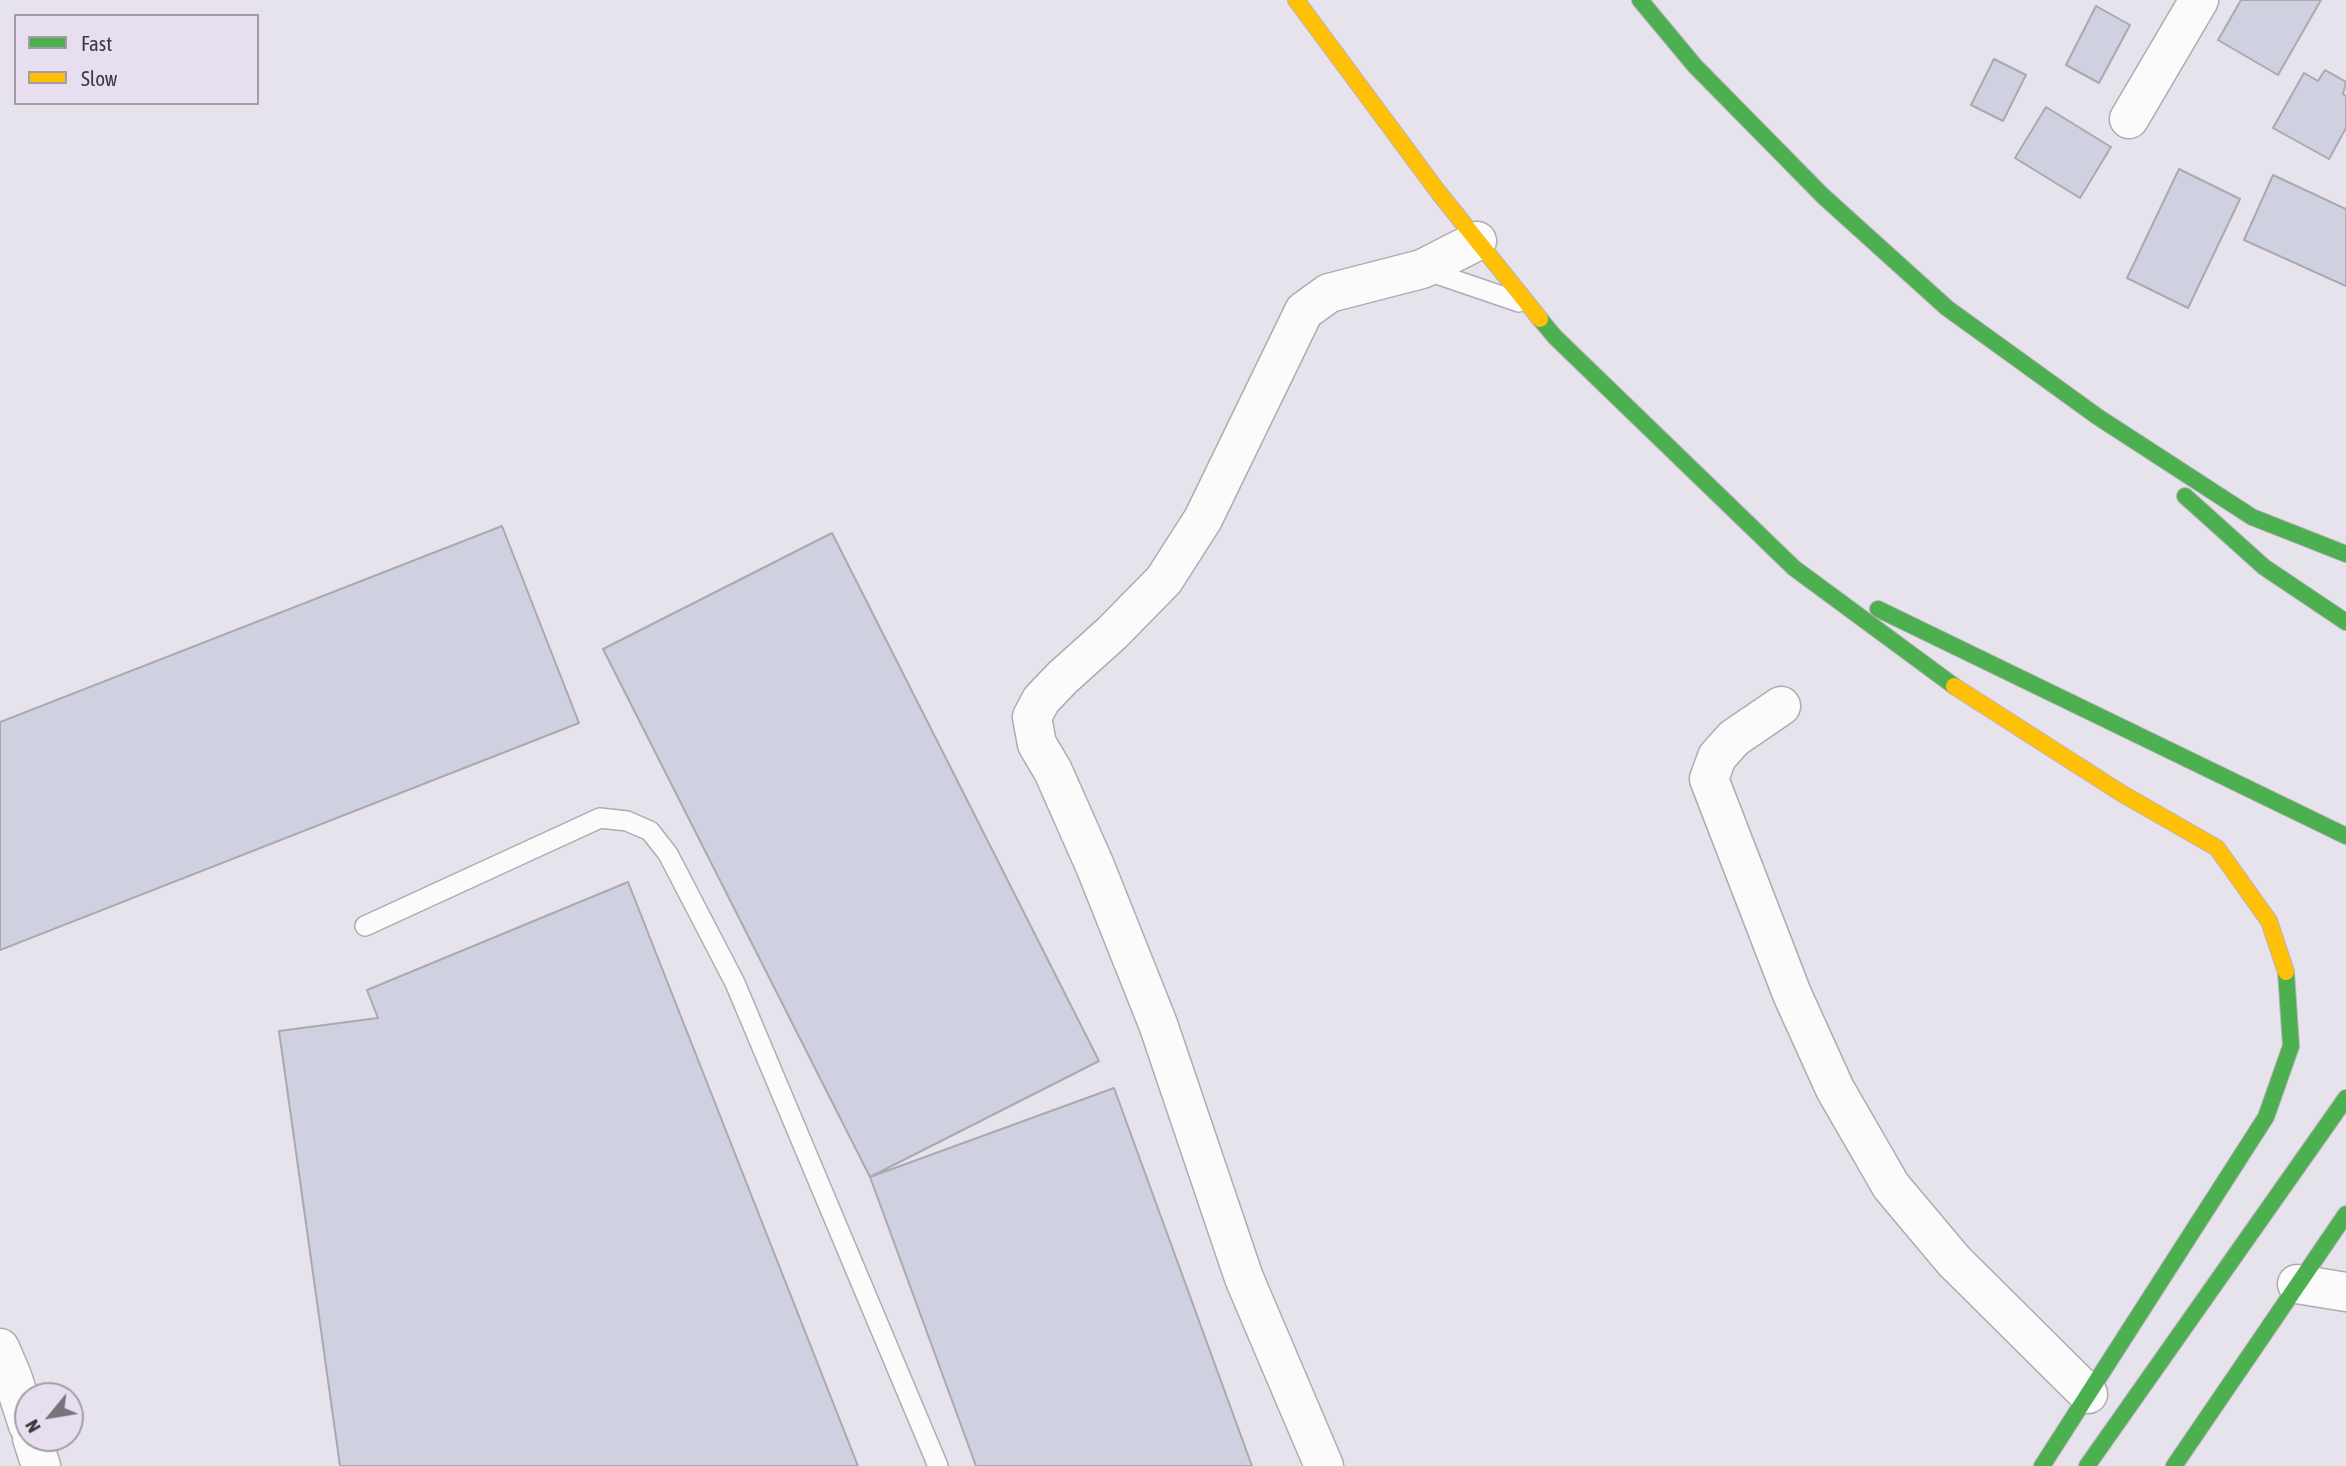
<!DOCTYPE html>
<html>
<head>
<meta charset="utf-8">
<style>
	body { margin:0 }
	#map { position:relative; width:2346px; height:1466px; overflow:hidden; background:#e7e3ec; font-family:"Asap Condensed",sans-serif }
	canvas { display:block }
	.legend { position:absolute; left:14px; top:14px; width:245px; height:91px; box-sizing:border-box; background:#e7dff0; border:2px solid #a39da9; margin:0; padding:9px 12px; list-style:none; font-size:21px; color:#3c393f }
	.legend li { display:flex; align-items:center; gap:14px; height:35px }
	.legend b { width:35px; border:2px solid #a39da9 }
	.north { position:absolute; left:14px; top:1382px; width:70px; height:70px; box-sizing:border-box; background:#e7dff0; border:2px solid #a39da9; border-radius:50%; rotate:240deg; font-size:19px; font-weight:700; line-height:28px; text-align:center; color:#3c393f }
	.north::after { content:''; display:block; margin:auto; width:24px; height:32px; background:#78747c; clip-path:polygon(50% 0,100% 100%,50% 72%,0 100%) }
</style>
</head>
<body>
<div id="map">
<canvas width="2346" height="1466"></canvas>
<ul class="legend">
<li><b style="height:9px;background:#4caf50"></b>Fast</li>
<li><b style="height:9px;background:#ffc107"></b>Slow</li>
</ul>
<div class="north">N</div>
</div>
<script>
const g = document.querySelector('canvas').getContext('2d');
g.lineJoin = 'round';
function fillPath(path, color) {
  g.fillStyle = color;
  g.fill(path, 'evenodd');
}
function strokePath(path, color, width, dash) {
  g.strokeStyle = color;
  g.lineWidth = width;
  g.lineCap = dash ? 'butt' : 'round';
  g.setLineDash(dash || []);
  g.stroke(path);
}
const building = new Path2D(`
	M2241,0H2321L2278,75L2218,40Z
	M2096,6L2130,25L2099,83L2066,65Z
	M1994,59L2026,75L2003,121L1971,105Z
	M2325,70L2346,82L2343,94L2346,96V128L2329,159L2273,128L2304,73L2318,81Z
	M2046,107L2111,147L2080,198L2015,158Z
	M2179,169L2240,199L2188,308L2127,278Z
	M2273,175L2346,209V286L2244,240Z
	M502,526L579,723L0,950V722Z
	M832,533L1099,1061L870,1177L603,649Z
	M628,882L858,1466H340L279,1031L378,1018L367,990Z
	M1114,1088L1252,1466H976L870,1177Z`);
const lane = new Path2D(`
	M1425,270L1519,302
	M365,926L600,818L627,821L650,831L668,854L735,983L938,1466`);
const street = new Path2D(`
	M2129,119L2199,0
	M1781,706L1734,738L1717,757L1709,779L1792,994L1835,1089L1891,1186L1954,1261L2088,1394
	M2297,1284L2346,1292
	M0,1348L12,1376L28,1425
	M32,1438L41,1466
	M1324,1466L1244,1278L1158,1024L1095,866L1053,771L1037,744L1032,717L1041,700L1062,678L1112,633L1164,580L1203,519L1304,311L1329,293L1422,269L1477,241`);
const fast = new Path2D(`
	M1640,0L1695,66L1823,196L1947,308L2098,417L2252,517L2346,554
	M1540,319L1555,337L1794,568L1954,686
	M2185,496L2264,567L2346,622
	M1878,609L2346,836
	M2042,1466L2266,1117L2291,1046L2286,972
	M2087,1466L2346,1098
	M2174,1466L2346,1214`);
const slow = new Path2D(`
	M1296,0L1439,193L1540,319
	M1954,686L2121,793L2217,848L2269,921L2286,972`);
fillPath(building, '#cfd0e0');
strokePath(building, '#aaa9b0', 2);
strokePath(lane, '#aeabb1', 22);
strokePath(street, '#aeabb1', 41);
strokePath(fast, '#beb0bd', 18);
strokePath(slow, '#beb0bd', 18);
strokePath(lane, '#fbfbfc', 19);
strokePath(street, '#fbfbfc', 38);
strokePath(fast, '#4caf50', 16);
strokePath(slow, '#ffc107', 16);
</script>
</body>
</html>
